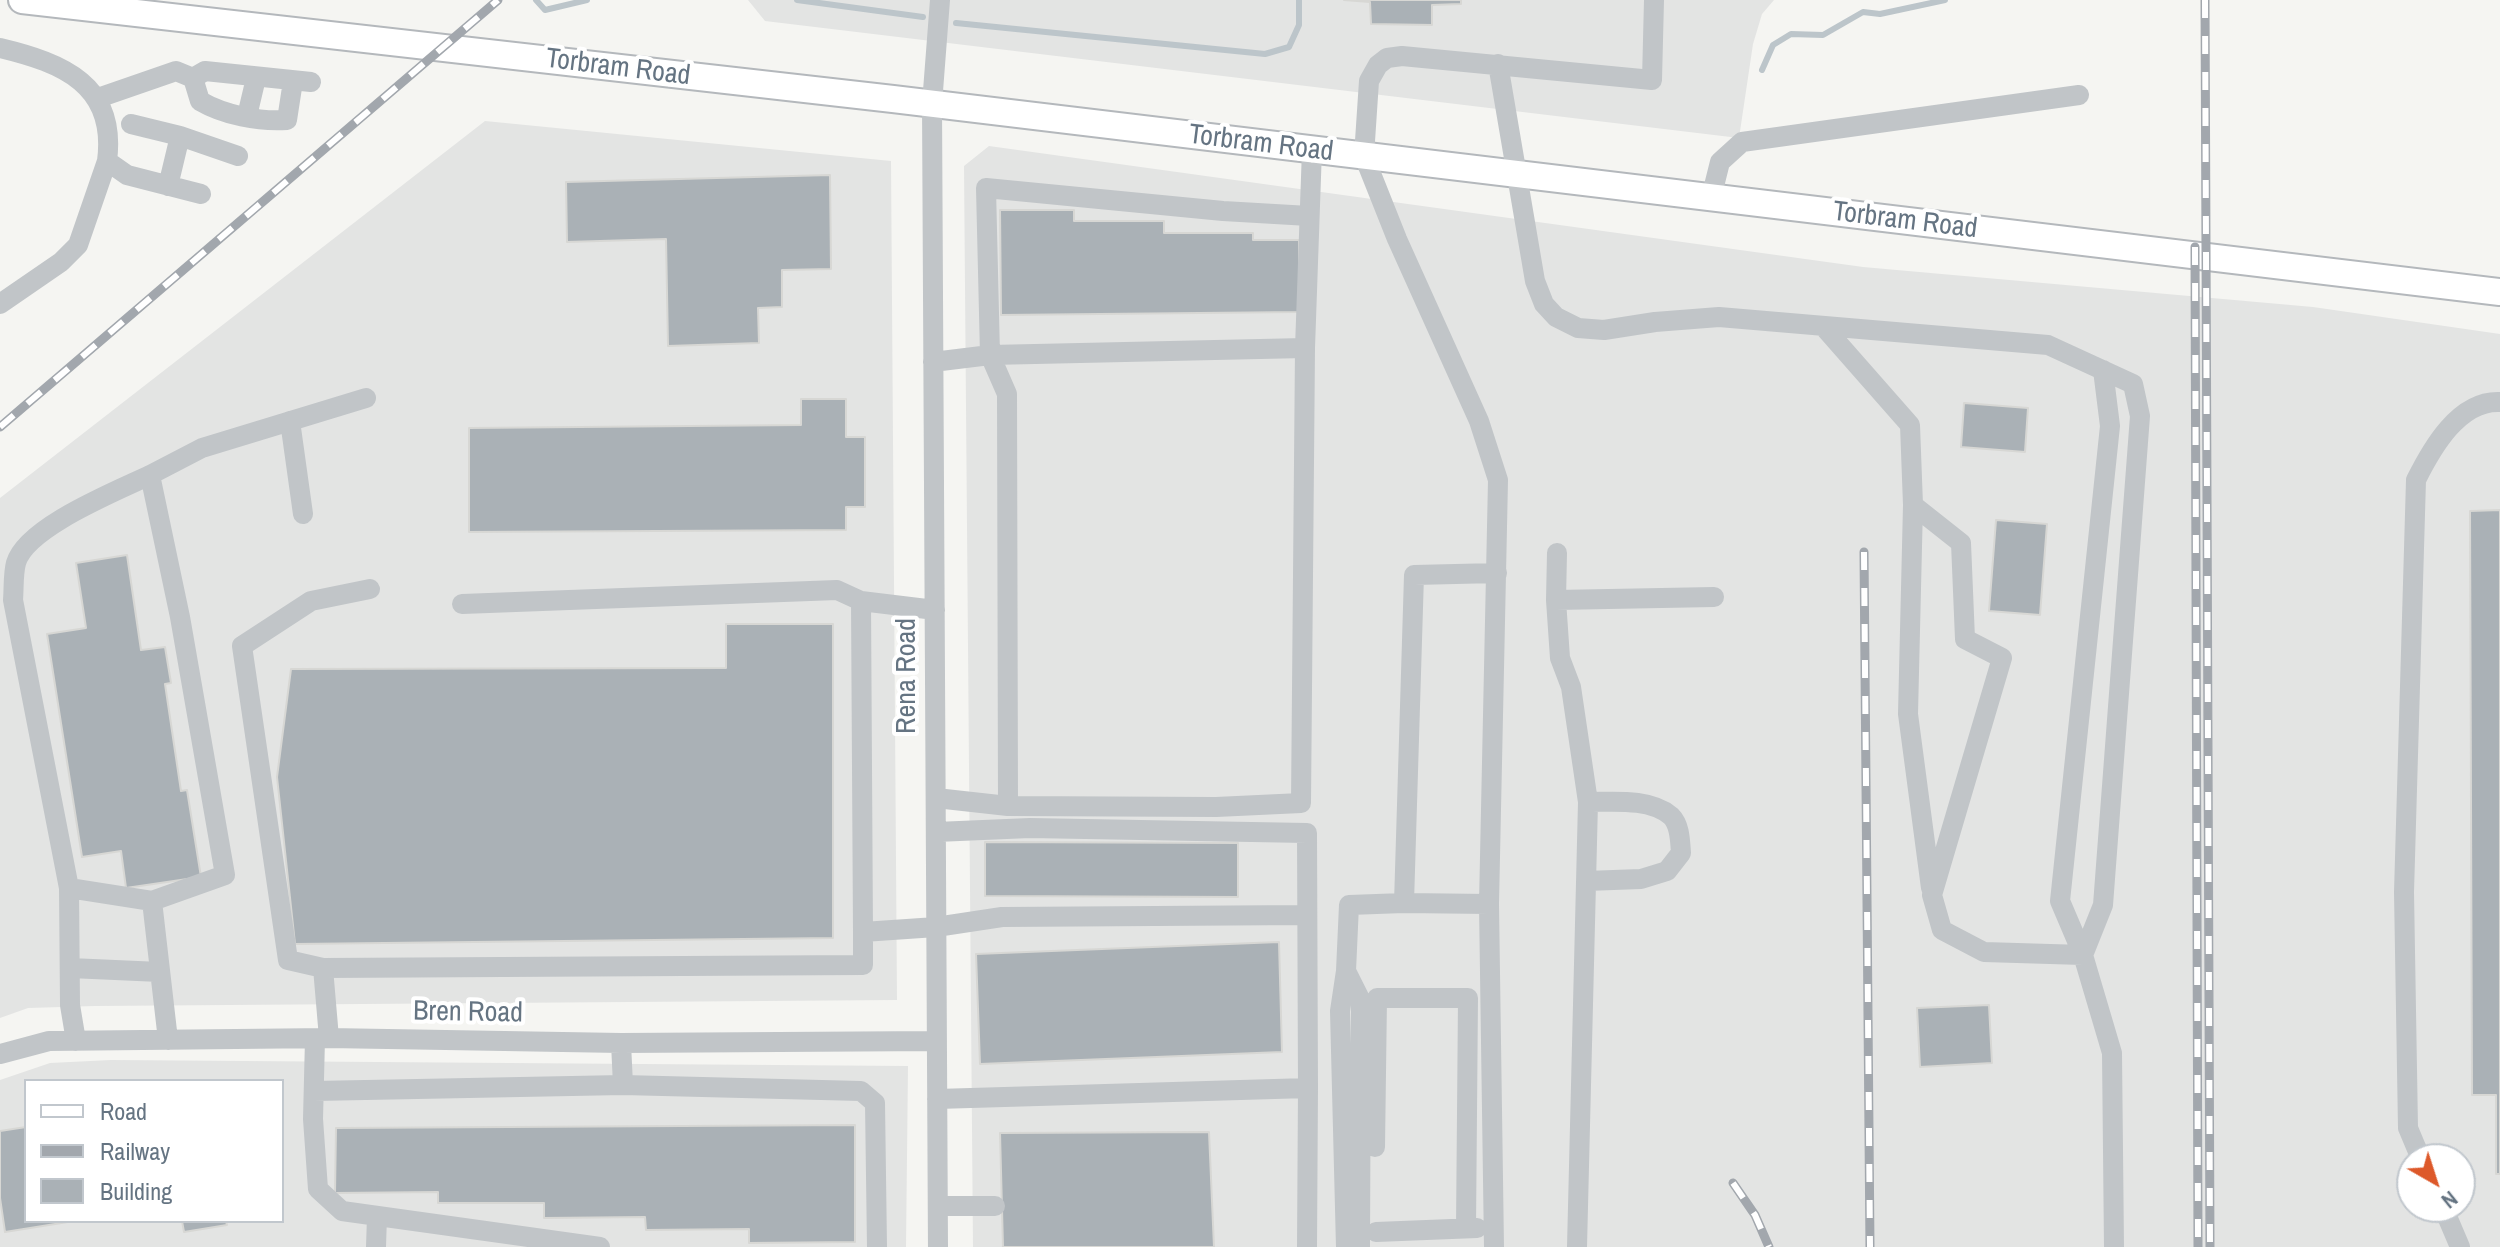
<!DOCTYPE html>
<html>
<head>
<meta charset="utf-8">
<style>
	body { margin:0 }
	#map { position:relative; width:2500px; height:1247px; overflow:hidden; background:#f5f5f2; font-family:"Archivo Narrow",sans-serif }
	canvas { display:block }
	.legend { position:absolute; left:24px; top:1079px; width:260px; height:144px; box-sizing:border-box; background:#fff; border:2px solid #c1c7cd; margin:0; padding:10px 14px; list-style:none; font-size:24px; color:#657482 }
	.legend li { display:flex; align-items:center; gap:16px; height:40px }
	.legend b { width:40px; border:2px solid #c1c7cd }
	.north { position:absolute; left:2396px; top:1143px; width:80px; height:80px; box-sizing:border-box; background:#fff; border:2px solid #c1c7cd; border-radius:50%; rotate:141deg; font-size:22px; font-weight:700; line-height:32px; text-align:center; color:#657482 }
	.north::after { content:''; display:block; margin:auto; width:28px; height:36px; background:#dd592a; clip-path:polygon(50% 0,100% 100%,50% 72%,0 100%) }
</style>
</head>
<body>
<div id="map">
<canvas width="2500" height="1247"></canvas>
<ul class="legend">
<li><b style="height:10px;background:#fff"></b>Road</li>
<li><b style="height:10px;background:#a2a7ad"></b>Railway</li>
<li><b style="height:22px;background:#aab1b6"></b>Building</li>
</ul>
<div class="north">N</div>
</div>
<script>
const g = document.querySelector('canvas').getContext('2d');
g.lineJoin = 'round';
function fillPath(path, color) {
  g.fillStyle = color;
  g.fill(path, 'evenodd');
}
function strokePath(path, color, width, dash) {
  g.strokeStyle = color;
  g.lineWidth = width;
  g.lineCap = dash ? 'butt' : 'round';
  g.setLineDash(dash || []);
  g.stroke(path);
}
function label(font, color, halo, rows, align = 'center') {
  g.font = font + ' "Archivo Narrow",sans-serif';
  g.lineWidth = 8;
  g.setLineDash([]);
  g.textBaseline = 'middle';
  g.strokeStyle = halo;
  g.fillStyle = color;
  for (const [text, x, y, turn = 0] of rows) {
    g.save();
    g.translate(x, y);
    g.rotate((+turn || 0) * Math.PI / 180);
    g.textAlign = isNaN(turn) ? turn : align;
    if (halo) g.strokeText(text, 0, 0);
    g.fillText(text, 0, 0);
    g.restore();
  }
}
const built = new Path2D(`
	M748,0H1774L1762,14L1753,44L1739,138L765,21Z
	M485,121L891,161L897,1000L95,1006L28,1008L0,1018V498Z
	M989,146L1863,267L2313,307L2500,334V1247H973L964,166ZM2412,1159H2460V1207H2412Z
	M111,1060L908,1066L906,1247H0V1080L50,1063ZM26,1081H282V1221H26Z`);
const stream = new Path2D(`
	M536,0L545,10L587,0
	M797,0L923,17
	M956,23L1265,54L1289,47L1299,25V0
	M1762,70L1773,45L1791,34L1823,35L1863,12L1880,14L1945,0`);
const building = new Path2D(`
	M1461,0V4L1432,5V25L1371,24L1370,2L1344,0Z
	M830,175L831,269L782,270V307L758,308L759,343L668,346L666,239L567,242L566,182Z
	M1000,210H1074V221H1164V233H1253V240H1299V312L1001,315Z
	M801,399H846V437H865V507H846V530L469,532V428L801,425Z
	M1964,403L2028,408L2025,452L1961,447Z
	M2500,510V1174H2496V1095H2472L2470,511Z
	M1996,520L2047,524L2040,615L1989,611Z
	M127,555L141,650L165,647L171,683L165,684L181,791L187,790L201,877L126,888L121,851L82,857L47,634L86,628L76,563Z
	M726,624H833V938L295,944L277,777L291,669L726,668Z
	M985,842L1238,843V897L985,896Z
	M1279,942L1282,1052L980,1064L976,954Z
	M1989,1005L1992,1063L1920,1067L1917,1008Z
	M855,1125V1242L749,1243V1229L646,1230L645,1217L544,1218V1203H438V1192L335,1193L336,1128Z
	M26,1127V1221H74L5,1232L0,1198V1131Z
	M1209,1132L1214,1247H1003L1000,1133Z
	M182,1221H226L227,1225L184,1232Z`);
const minor = new Path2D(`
	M0,48C63,63 117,85 107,161L127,175L201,194
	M1498,64L1535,281L1544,304L1556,317L1578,328L1604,330L1655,322L1719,317L2048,345L2133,384L2140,416L2103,905L2083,955L1984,952L1942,930L1932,895L2002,658L1965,639L1961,543L1913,505L1910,425L1823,326
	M193,78L200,101C224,115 259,122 287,120L293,81
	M98,98L176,71L193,78L205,71L311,82
	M247,116L256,78
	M131,124L180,136
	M168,186L180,136L238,156
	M1711,198L1720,162L1742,142L2079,95
	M0,304L61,262L78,245L107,161
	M1305,348L1301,803L1216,807L1008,806L1007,394L990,355L986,188L1223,211L1309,216
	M933,362L990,355L1305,348L1312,149
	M2103,370L2110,426L2060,901L2083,955L2112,1053L2114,1247
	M290,421L303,514
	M1913,505L1908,714L1931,888
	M1557,553L1556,600L1560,658L1571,687L1588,802L1577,1247
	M1556,600L1714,597
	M861,601L863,932
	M462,604L837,590L861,601L935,610
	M936,798L1008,806
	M936,832L1030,828L1307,833L1308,1088L937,1099
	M1586,881L1641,879L1667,871L1681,853C1680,840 1680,825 1671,816C1650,798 1613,802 1588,802
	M69,888L152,901
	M1489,904L1404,903L1414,575L1497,573
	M70,968L160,972
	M323,968L288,960L242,646L311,601L370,589
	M1346,971L1361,1001L1360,1247
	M329,1038L323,968L863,965V932L936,927L1002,917L1307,915
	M315,1039L313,1119L318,1189L342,1211L600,1247
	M168,1040L152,901L225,875L180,617L150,475L202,448L366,398
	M76,1041L70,1005L69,888L13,600C14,588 13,574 16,563C26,527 117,491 150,475
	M621,1043L623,1085L861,1091L875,1103L877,1247
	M0,1054L49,1041L329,1038L621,1043L937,1041
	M314,1091L623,1085
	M1375,1147L1377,998H1468L1466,1228
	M2421,1159L2408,1128L2404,892L2416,480C2432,448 2459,400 2500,402
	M938,1206H995
	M2443,1207L2460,1247
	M1376,1232L1477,1228
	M376,1247L377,1216
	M938,1247L932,104L940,0
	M1307,1247L1308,1088
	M1346,1247L1340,1011L1346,971L1349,905L1404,903
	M1494,1247L1489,904L1498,480L1479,421L1397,239L1364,156L1369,81L1378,65L1387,58L1402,56L1652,80L1654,0`);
const major = new Path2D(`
	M22,0L893,99L2500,292`);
const rail = new Path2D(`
	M2205,0L2210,1247
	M2195,247L2198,1247
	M0,427L498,0
	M1864,552L1870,1247
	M1733,1183L1755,1215L1769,1247`);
const streetNames = [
	["Torbram Road",618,68,7],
	["Torbram Road",1261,144,7],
	["Torbram Road",1905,221,7],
	["Rena Road",907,676,-90],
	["Bren Road",468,1013,1]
];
fillPath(built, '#e3e4e3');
strokePath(stream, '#bcc5ca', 6);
fillPath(building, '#aab1b6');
strokePath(building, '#d7d7d4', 2);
strokePath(major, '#b4b8bc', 30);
strokePath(minor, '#c1c5c8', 20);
strokePath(major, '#fff', 26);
strokePath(rail, '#a2a7ad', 9);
strokePath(rail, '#fff', 6, [18]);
label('28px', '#657482', '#fff', streetNames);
</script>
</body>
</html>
